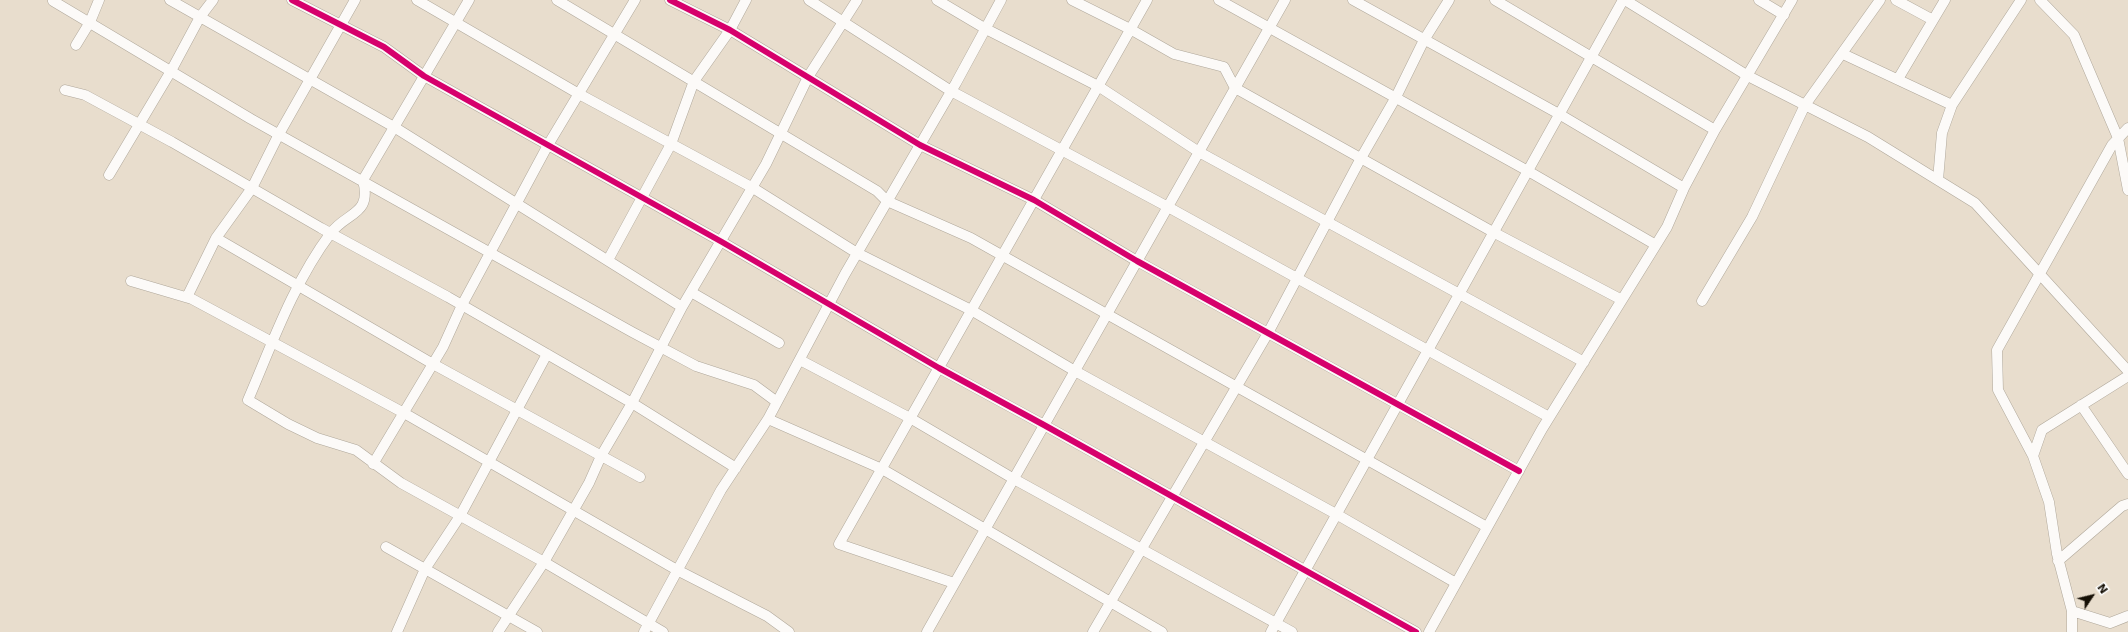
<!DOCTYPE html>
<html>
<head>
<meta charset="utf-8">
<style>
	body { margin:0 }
	#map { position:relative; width:2128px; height:632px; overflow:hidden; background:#e8ddcd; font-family:"DejaVu Sans",sans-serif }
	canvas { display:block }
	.north { position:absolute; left:2072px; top:576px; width:40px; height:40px; -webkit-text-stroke:3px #fff; paint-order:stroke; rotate:55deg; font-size:11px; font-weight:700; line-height:16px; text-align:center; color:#161006 }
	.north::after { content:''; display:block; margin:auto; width:14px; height:18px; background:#161006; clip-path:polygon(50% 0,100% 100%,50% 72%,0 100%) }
</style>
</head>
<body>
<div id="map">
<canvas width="2128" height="632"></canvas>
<div class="north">N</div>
</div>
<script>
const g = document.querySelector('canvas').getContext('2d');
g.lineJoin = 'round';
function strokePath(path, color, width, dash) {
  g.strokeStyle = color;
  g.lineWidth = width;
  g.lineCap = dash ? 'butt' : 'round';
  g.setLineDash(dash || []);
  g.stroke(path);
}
const minor = new Path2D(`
	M170,0L394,127L682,307
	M292,0L384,47L424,76L722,242L939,368L1044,425L1416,632
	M417,0L579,94L753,188L857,253L971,310L1075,371L1336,514L1456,583
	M469,0L363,180C372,216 347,211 330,234C293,284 272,344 248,400L288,424L317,438L356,450L401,483L544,562L663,632
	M557,0L877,191L887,201L971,238L1487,527
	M670,0L730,30L920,145L1034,200L1137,261L1519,471
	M809,0L951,91L1168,207L1549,417
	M937,0L986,29L1098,86L1199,152L1584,362
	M1072,0L1130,29L1174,54L1224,67L1235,88L1493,232L1622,300
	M1219,0L1528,171L1656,245
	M1353,0L1559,114L1684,188
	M1495,0L1715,130
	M1625,0L1748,76L1868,137L1975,203L2128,371
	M1759,0L1784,15
	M1896,0L1933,20
	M2040,0L2074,35L2118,138L2128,190
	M53,1L251,119L632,332L696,366L754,385L777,402
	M76,45L90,22L99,0
	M1843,54L1952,105
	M1898,79L1945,0
	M65,90L85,95L172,142L321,228L448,297L632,403L736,468
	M109,175L171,71L200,17L213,0
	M1938,180L1942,133L1952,105L2021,0
	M216,238L433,364L640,477
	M608,260L671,144L694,81L730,30L746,0
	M131,281L192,299L404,413L677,570L767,616L789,632
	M691,292L779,343
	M187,297L216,238L252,188L279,134L355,0
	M1702,301L1752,217L1805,105L1880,0
	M800,360L910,418L1014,479L1292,632
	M2081,405L2128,474
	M768,419L882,469L1162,632
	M2033,456L1998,390L1997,350L2112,145L2128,128
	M373,464L443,347L462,305L548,145L635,0
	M386,547L537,632
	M2058,561L2122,506L2128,504
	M954,583L839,544L1147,0
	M2072,611L2110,623L2128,616
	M397,632L425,569L460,516L547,354
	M498,632L544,562L589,483L601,456L632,403L682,307L766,164L808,77L857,0
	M644,632L721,490L768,419L845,274L956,83L1001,0
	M927,632L1285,0
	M1093,632L1268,333L1361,158L1396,97L1424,40L1449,0
	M1271,632L1623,0
	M1429,632L1542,429L1667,227L1684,188L1715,130L1792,0
	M2072,632V611L2057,554L2049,502L2033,456L2042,430L2128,376`);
const cycleway = new Path2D(`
	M292,0L384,47L424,76L722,242L939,368L1044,425L1416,632
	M670,0L730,30L920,145L1034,200L1137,261L1519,471`);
strokePath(minor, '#afa79a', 11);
strokePath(minor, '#fcfaf8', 10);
strokePath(cycleway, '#d6006c', 6);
</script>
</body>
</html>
